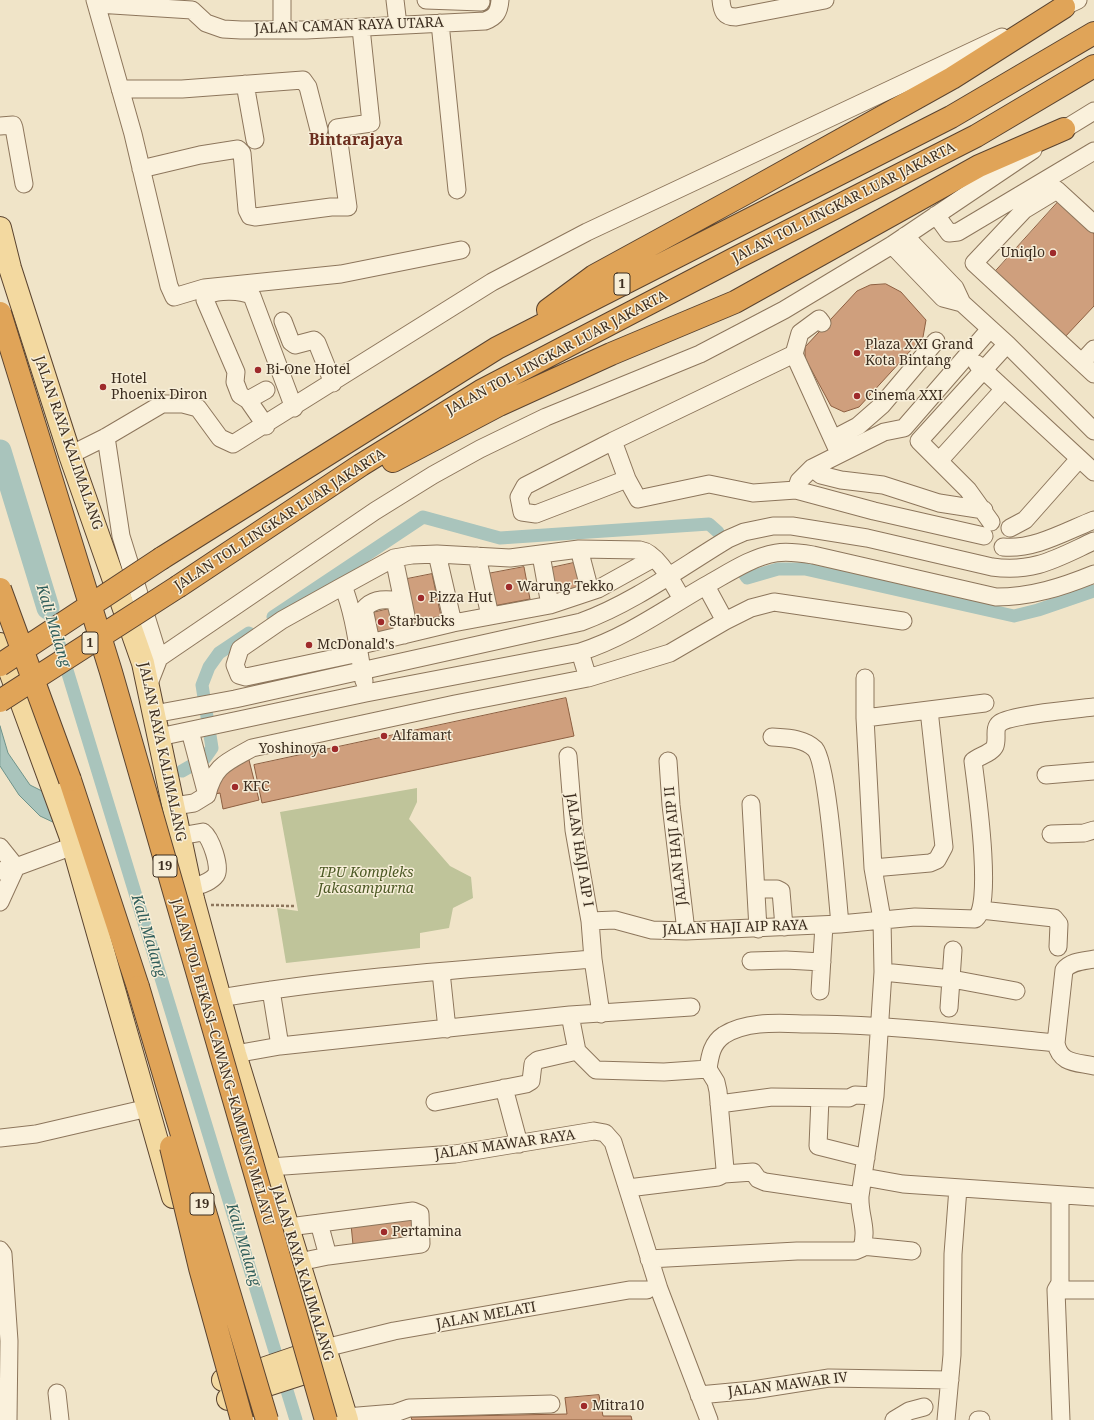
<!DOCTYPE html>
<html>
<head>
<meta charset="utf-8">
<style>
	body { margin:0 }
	canvas { display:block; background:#f0e4c8 }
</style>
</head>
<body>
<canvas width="1094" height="1420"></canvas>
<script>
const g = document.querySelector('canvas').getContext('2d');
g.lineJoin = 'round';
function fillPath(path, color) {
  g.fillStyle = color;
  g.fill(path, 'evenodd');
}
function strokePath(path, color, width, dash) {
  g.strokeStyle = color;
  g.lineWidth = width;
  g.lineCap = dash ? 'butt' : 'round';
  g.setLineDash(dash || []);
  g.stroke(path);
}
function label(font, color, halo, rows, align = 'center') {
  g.font = font + ' "Noto Serif",serif';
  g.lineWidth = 3;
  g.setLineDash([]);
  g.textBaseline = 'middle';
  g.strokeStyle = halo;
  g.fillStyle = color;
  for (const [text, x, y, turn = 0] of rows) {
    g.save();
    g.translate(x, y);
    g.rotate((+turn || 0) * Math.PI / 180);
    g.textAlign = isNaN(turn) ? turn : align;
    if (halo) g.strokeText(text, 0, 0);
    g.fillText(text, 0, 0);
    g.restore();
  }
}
const cemetery = new Path2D(`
	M417,788V802L409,819L450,866L471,877L473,898L453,908L449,928L420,933V948L286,963L277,908L298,911L280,812Z`);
const water = new Path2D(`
	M0,726L8,753L30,785L42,791L57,824L40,816L19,795L0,766Z`);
const canal = new Path2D(`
	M743,572L747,578L778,569H805L1014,616L1038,610L1094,591
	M48,608L296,1420
	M273,617L423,517L500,538L709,524L718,532
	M182,771L205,758L212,748L202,685L209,667L219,653L249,633`);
const river = new Path2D(`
	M0,451L48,608`);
const building = new Path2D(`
	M1059,201L1094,234V306L1064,338L994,273Z
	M886,284L901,292L926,320L923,337L859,407L844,412L831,406L805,358V347L857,291L870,285Z
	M578,562L584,587L551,594L546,569Z
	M524,567L530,599L493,606L487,574Z
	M432,574L441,616L411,622L402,580Z
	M389,609L394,629L372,634L368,614Z
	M566,698L574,736L262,803L254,765Z
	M249,760L259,800L223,809L220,793L215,794L217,774L225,766Z
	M415,1218L417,1239L353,1245L351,1224Z
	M599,1395L603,1416H631L632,1420H412L411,1417L567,1414L565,1398Z`);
const path = new Path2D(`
	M211,905L295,906`);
const minor = new Path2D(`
	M95,0L133,134L169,286L174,297L204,288L341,274L461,250
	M282,0V30
	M395,0L398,25
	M426,0L481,2
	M721,0C722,11 724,17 736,17L825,0
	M97,4L192,10L206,23L223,29L241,30H306L485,21C496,17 499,12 500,0
	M1053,12L1078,0
	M440,23L457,190
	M245,84L255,140
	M120,89H182L303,80L308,87L319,130
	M0,126L13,125L14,128L24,184
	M1055,135L1094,111
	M141,169L200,155L238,149L242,153L247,210L250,216L255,217L331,207H348L337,128L371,123L361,28
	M936,215L949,233L958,232L1094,151
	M1094,224L1057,190L1024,210L974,263L1094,374
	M905,236L955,288L962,303L1007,344L1094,431
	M892,245L943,298L962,303
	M283,321L291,342L295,345L314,340L317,343L333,383
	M822,323L819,319L800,333L794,354L839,453
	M794,354L613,441L627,479L638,499L709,484L753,493L796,490L874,511L984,536
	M1082,362L1094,349
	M977,364L1094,472
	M248,400L266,390
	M266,426L248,400L240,395L235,382L236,372L205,300L207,295C219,290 241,290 252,296L294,408
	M106,437L121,536L159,658
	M833,439L858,426L882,405L936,341
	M613,441L525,486L519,497L522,512L536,514L627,479
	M70,455L106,437L162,404H183L198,408L220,438L233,444L492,282L587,232L1002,37
	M939,461L1004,389
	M812,468L821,475L841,480L883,485L939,503L984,510
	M796,490L799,481L812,468L884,432L904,428L990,329
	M991,522L968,490L919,441L1007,344
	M1010,528L1025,520L1079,459
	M1003,547C1034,550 1066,531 1094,520
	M579,549L590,591
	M437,554L453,623
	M541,555L550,605
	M477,556L490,616
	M394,558L406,616
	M343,586L394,558L412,555L437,554L510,558L579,549L640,550C658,553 673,584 682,599
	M706,586L725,621
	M371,642L364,609C372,600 381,599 392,600L396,604L404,635
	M357,646L453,623L550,605L598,589L654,558
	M580,652L588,678L670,653L725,621L751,608L774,602L903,621
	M359,653L246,677L239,675L235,665L240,649L282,620L343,586C355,616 358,650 364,681
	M148,686L159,658L375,511L433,475L480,449L546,417L700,354L784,310L892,245L1033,150
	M154,714L235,699L581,622C633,603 680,568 728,539L744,532L773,526H792L867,538L992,567C1034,573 1057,558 1094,541
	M865,718L985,703
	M190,731L207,795
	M159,737L366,693L580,652C628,637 669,606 712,582C733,570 753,557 776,553C788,551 801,553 813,555L996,597C1031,597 1062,587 1094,574
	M772,737C787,738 804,738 815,749C828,764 837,896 840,924
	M568,756L574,830L590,921L593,959L601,1014
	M668,761L671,805L686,931
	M1046,775L1094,771
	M751,804L758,929
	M174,806L194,803L207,795C214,765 227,762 252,748L455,704L588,678
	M1051,834L1084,833L1094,830
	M180,836L203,832C211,838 221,867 216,875C210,883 199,885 191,888
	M0,847L16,867
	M873,868L930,863L937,860L944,847L929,710
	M0,871L16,867L73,846
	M757,889H777L781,891L784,927
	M0,902L16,867
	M981,910L1054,918L1059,924L1058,947
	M590,921L615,920L652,930L686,931L840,924L915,917L975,919C994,908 976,785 973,761C979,756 992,753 995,746C998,738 993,728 1000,723C1010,715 1078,709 1094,707
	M751,961L786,960L822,962
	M441,972L447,1029
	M883,972L952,979L1016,991
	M271,990L280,1046
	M820,991L824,925
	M220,998C343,977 469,969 593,959
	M949,1008L953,950
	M570,1015L577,1051L596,1070L664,1072L708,1069
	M1056,1043L1064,970C1071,961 1084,961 1094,959
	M235,1054L280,1046L570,1015L691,1007
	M504,1088L519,1144
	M820,1098L818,1146L866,1158
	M435,1102L526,1084L531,1081L533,1064L538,1060L577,1051
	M719,1104L772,1097L849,1098L855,1095L875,1096
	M0,1138L36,1134L148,1108
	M270,1167L455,1154L594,1131L605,1133L613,1142L659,1289L709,1420
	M724,1174L725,1169L718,1091L716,1082L708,1069C710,1055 712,1043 724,1035C750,1019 785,1024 814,1024C895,1025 975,1035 1056,1043C1060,1064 1076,1062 1094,1066
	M864,1177L903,1184L1094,1197
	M628,1188L718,1177L724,1174L753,1172L758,1179L765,1182L860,1196
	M1060,1195V1283L1056,1290L1061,1420
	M319,1223L328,1256
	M289,1227L413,1211L420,1214L421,1244L328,1256L299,1262
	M862,1246L912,1251
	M0,1250L3,1254L9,1341L8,1420
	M649,1259L797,1251H855L862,1248C868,1227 859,1216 860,1196L875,1096L883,972L882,919L873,868L865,718V678
	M1056,1290H1094
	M325,1348L394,1331L629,1290H647
	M57,1393L60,1420
	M699,1395L753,1390L829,1378L950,1380
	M346,1417L395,1413L409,1408L551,1404
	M894,1420L909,1411L924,1407
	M946,1420L952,1355L953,1254L958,1188
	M978,1420H981`);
const major = new Path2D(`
	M0,228L10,268L70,455L143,663L193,899L235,1054L347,1420
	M0,644L70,835L173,1197
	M223,1380L245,1375L324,1348
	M228,1399L239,1394L329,1365`);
const highway = new Path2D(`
	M548,310L594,276L744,194L952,78L1064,7
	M393,461L499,405L611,354L735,302L979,166L1064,129
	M162,558L497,348L951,117L1094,33
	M179,586L361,465L481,391L734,259L976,136L1094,66
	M70,780L138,987`);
const highwayBridge = new Path2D(`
	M0,313L111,672L326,1420
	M0,589L70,780
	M0,665L162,558
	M0,701L179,586
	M138,987L267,1420
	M171,1147L200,1268L242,1420`);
const markers = [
	[1053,253,4,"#9e2a2b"],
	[857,353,4,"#9e2a2b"],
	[258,370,4,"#9e2a2b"],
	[103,387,4,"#9e2a2b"],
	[857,396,4,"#9e2a2b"],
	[509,587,4,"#9e2a2b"],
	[421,598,4,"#9e2a2b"],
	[381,622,4,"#9e2a2b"],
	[309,645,4,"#9e2a2b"],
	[384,736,4,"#9e2a2b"],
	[335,749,4,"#9e2a2b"],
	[235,787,4,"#9e2a2b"],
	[384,1232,4,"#9e2a2b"],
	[584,1406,4,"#9e2a2b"]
];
const shields = [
	[622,284,16],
	[90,643,16],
	[165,866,24],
	[202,1204,24]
];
const shieldNames = [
	["1",622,284],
	["1",90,643],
	["19",165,866],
	["19",202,1204]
];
const streetNames = [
	["JALAN CAMAN RAYA UTARA",349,26,-2],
	["JALAN TOL LINGKAR LUAR JAKARTA",844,203,-27],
	["JALAN TOL LINGKAR LUAR JAKARTA",557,353,-28],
	["JALAN RAYA KALIMALANG",68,443,71],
	["JALAN TOL LINGKAR LUAR JAKARTA",280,520,-33],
	["JALAN RAYA KALIMALANG",162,752,78],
	["JALAN HAJI AIP II",676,846,-96],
	["JALAN HAJI AIP I",579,850,81],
	["JALAN HAJI AIP RAYA",735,928,-2],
	["JALAN TOL BEKASI–CAWANG–KAMPUNG MELAYU",222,1062,74],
	["JALAN MAWAR RAYA",505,1145,-8],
	["JALAN RAYA KALIMALANG",302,1273,73],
	["JALAN MELATI",486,1316,-10],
	["JALAN MAWAR IV",788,1385,-7]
];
const poiNames = [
	["Uniqlo",1045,253,"right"],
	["Plaza XXI Grand",865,345],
	["Kota Bintang",865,361],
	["Bi-One Hotel",266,370],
	["Hotel",111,379],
	["Phoenix Diron",111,395],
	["Cinema XXI",865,396],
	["Warung Tekko",517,587],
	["Pizza Hut",429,598],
	["Starbucks",389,622],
	["McDonald's",317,645],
	["Alfamart",392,736],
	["Yoshinoya",327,749,"right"],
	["KFC",243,787],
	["Pertamina",392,1232],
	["Mitra10",592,1406]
];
const parkNames = [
	["TPU Kompleks",366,873],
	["Jakasampurna",366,889]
];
const waterNames = [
	["Kali Malang",53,626,73],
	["Kali Malang",148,936,73],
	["Kali Malang",243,1245,73]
];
const quarterNames = [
	["Bintarajaya",356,140]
];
fillPath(cemetery, '#bfc49a');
fillPath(water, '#a9c4bc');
strokePath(water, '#6f938a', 1);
strokePath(canal, '#a9c4bc', 13);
strokePath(river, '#a9c4bc', 23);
fillPath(building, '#cf9f7d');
strokePath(building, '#8d5f41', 1);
strokePath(minor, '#8d765c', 19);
strokePath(major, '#5b4430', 24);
strokePath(highway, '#5b4430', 24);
strokePath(path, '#8d765c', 2.5, [3, 2]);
strokePath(minor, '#faf1dc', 17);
strokePath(major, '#f3d9a0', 22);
strokePath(highway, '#e0a458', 22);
strokePath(highwayBridge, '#5b4430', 24, []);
strokePath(highwayBridge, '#e0a458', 22);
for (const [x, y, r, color] of markers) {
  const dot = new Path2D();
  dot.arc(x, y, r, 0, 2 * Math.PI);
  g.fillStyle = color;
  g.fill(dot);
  strokePath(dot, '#f7eed8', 1.5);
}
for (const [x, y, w] of shields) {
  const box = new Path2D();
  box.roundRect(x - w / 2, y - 11, w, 22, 3);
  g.fillStyle = '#f7eed8';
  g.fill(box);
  strokePath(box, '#3d2e20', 1);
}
label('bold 13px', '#3d2e20', null, shieldNames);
label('14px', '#3d2e20', '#f7eed8', streetNames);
label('14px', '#3d2e20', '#f7eed8', poiNames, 'left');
label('italic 14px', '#4d5a26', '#f7eed8', parkNames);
label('italic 15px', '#2f5d5a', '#f7eed8', waterNames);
label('bold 16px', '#6b2e1e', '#f7eed8', quarterNames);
</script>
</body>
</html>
